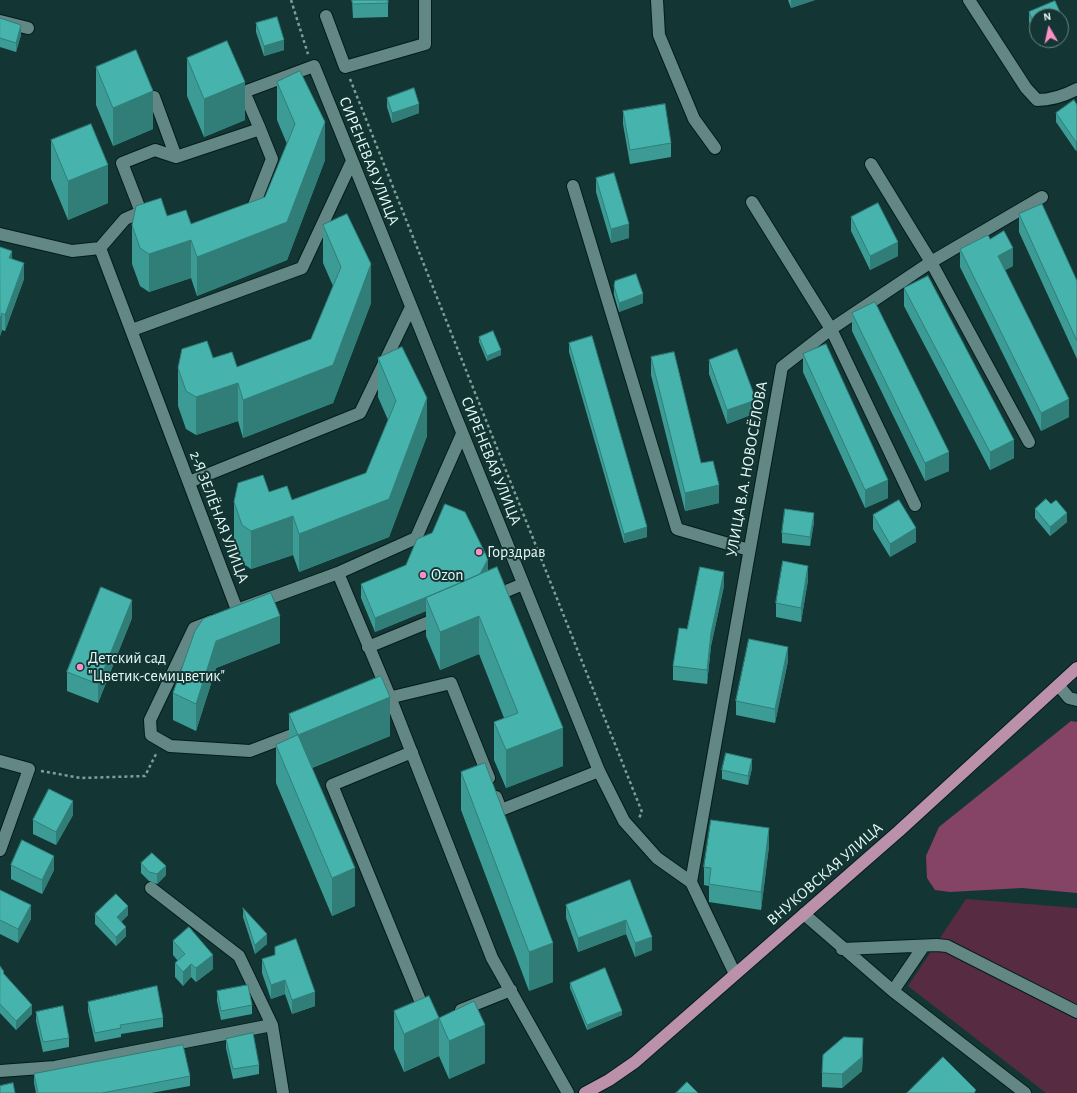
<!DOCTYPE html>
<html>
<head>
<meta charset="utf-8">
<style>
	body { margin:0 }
	#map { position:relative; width:1077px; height:1093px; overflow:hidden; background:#133634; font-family:"Alegreya Sans",sans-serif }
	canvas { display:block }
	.north { position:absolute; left:1029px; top:8px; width:40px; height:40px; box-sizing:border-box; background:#133634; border:1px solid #678482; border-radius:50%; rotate:351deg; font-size:11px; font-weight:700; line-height:16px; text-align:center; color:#e6f9f7 }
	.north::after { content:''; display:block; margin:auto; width:14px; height:18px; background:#fb8fc6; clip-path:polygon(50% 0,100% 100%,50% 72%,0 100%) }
</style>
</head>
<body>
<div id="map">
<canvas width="1077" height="1093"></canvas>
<div class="north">N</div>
</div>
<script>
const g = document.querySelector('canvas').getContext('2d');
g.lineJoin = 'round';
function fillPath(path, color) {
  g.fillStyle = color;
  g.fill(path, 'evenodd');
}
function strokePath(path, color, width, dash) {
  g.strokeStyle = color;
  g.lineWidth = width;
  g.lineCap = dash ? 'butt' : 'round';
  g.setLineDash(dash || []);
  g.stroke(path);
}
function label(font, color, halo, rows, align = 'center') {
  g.font = font + ' "Alegreya Sans",sans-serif';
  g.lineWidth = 4;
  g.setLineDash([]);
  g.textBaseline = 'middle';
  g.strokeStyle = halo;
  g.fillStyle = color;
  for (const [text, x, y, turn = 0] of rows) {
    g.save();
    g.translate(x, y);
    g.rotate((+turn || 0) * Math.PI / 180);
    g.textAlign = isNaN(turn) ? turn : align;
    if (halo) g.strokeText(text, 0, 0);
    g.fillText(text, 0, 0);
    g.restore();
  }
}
const green = new Path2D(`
	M966,899L1077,908V1093H1046L908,986Z`);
const forest = new Path2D(`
	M1071,721L1077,722V893L1022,888L950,892L935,890L927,878L926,856L939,827Z`);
const path = new Path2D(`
	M291,0L308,54
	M350,79L642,812L639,818
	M41,771L81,778L145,776L157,752`);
const minor = new Path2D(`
	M657,0L659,35L694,119L715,148
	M969,0L1026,88L1037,100C1052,100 1064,96 1077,89
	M326,16L345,67L425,44V0
	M0,21L28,28
	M154,97L176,157
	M871,164L931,262L1029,442
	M573,186L677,529L749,550
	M752,202L831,329L915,505
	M250,215L272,159L260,129
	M0,234L72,251L100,248L237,610L338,573L390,697L492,958L568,1093
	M100,248L125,219L141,212L122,163L155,150L176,157L260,129L244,92L314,66L599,771L624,821L657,858L691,882L735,974
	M132,330L302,268L352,161
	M189,482L360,413L411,307
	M338,573L416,538L462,434
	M492,597L523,584
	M212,621L194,628L150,720L151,735L170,746L250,751L305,730
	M368,647L441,617
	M1059,686L1069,698L1077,700
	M384,699L451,683L489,778
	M412,752L332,785L426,1015
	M0,761L29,769L0,850
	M496,797L501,810L599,771
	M691,882L782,367L831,329L931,262L1042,197
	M151,888L239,956L272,1025L283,1093
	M804,914L893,991L1025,1093
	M842,949L937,945L947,946L1077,1012
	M893,991L923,947
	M461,1010L511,990
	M0,1071L55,1067L272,1025`);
const major = new Path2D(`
	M585,1093L609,1080L635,1062L899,831L1077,668`);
const wall = new Path2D(`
	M352,0H388V17L353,18Z
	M788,0H815L791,8Z
	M1055,1L1066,26V35L1061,37V16H1037V40H1054L1040,46L1029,22V12Z
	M0,18L21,35L16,52L0,47Z
	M256,23L284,50L264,56L256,32Z
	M187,58L245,120L204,137L187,96Z
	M96,67L153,129L113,146L96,105Z
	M277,82L325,160L287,260L197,296L191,278L149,292L140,286L132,264V225L167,216L191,224L265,197L287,144L277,120Z
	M387,98L419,113L392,123L387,107Z
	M1077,105V151H1076L1056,122V113Z
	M623,111L671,143V157L630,164L623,124Z
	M51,140L108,203L68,220L51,179Z
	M596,178L629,238L611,243L596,192Z
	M1019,214L1077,281V359L1019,232Z
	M851,217L898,256L870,270L851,231Z
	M323,225L371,303L333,403L243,438L238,421L196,435L186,429L178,406V368L213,358L237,367L311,339L333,286L323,263Z
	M990,239L1013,266L1005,270L1069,417L1041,431L960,267V249Z
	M0,247L12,258L24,279L5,331L2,330L0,336Z
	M614,286L643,303L619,312L614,295Z
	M904,288L1014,458L990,470L904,306Z
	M852,313L949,471L925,481L852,331Z
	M479,337L501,355L487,361L479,342Z
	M569,343L647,537L624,543L569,352Z
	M803,354L888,498L865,508L803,372Z
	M651,357L701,463L719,503L685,511L651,375Z
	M378,358L427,436L389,537L299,572L293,555L251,569L242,563L234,540V502L269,492L292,500L366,473L388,420L378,397Z
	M709,360L756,413L727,424L709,374Z
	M1035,509L1067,522L1050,536L1035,518Z
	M873,515L916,542L890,557L873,529Z
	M814,522L810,546L782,543V533Z
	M488,571L563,766L506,788L494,760V722L504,718L479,654L440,670L426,636V611L375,632L361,598V584Z
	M808,580L801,622L776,617V603Z
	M724,586L711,646L707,684L673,680V666L687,629Z
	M132,618L98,703L67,691V672Z
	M195,631L280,643L216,668L196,731L173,720V693Z
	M788,661L775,723L736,715V701Z
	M289,714L390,736L312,768L355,906L332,916L276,783V745L289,739Z
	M752,768L748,785L722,779V770Z
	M461,772L553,982L529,991L461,810Z
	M73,815L56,845L33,834V820Z
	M769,846L761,910L709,902V886L704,885V867Z
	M141,863L166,875L157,884L149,881L141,873Z
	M11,865L54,870L42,894L11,879Z
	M630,880L652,950L635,957L626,934L578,952L566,918V905Z
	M0,890L31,919L18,943L0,934Z
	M243,908L267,944L255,954L243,917Z
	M95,914L128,915L121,922L126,936L116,946L95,924Z
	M173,941L213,969L196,982L191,977L183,986L175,977V963L178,961L173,955Z
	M275,955L315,1006L292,1014L285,994L271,999L262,973V959Z
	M0,966L4,975L32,1014L16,1030L0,1013Z
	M570,983L622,1015L587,1030L570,988Z
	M217,991L252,1005V1014L221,1020L217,1001Z
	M88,1002L163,1018V1027L121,1034V1037L95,1042L88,1011Z
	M394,1011L439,1018L485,1063L449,1079L439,1056L404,1072L394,1049Z
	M36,1012L69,1038V1047L43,1052L36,1021Z
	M226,1039L259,1065V1074L233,1079L226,1048Z
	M863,1052L862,1071L842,1088L822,1087V1073Z
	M34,1074L190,1076V1086L151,1093H36L34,1083Z`);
const shadedWall = new Path2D(`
	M791,0H815L791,8Z
	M21,25V35L16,52V43Z
	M1066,26V35L1061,37V28Z
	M284,40V50L264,56V46Z
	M1040,40H1054L1040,46Z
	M245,82V120L204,137V99Z
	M153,91V129L113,146V108Z
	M419,104V113L392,123V113Z
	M325,122V160L287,260L197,296V257L287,222Z
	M1077,141V151H1076V142Z
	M108,165V203L68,220V181Z
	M629,224V238L611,243V229Z
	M191,240V278L149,292V254Z
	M898,242V256L870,270V256Z
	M1013,248V266L998,274V256Z
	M12,251V268L9,258Z
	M24,263V279L5,331V315Z
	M371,264V303L333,403L243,438V400L333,365Z
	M643,294V303L619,312V303Z
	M2,313V330L0,336V319Z
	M501,350V355L487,361V356Z
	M238,383V421L196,435V397Z
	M427,398V436L389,537L299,572V534L389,499Z
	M1069,399V417L1041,431V413Z
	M756,400V413L727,424V410Z
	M1014,440V458L990,470V452Z
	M949,452V471L925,481V463Z
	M888,480V498L865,508V490Z
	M719,485V503L685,511V493Z
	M814,513V522L810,546V537Z
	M1067,513V522L1050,536V527Z
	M293,516V555L251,569V531Z
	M647,527V537L624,543V534Z
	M916,528V542L890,557V544Z
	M488,559V573L426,598V611L375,632V618Z
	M808,566V580L801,622V608Z
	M724,572V586L711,646L707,684V670L711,633Z
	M132,600V618L98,703V684Z
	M280,616V643L216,668L196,731V704L216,641Z
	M479,616V654L440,670V632Z
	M788,647V661L775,723V709Z
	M390,697V736L298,773V735Z
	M563,728V766L506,788V750Z
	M752,759V768L748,785V776Z
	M73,801V815L56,845V832Z
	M769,828V846L761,910V892Z
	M54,856V870L42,894V880Z
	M166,866V875L157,884V874Z
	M355,868V906L332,916V878Z
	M31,905V919L18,943V929Z
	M128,906V915L117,926V917Z
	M626,920V934L578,952V938Z
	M126,927V936L116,946V937Z
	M267,934V944L255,954V945Z
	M652,937V950L635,957V943Z
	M553,943V982L529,991V952Z
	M213,955V969L196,982V968Z
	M191,964V977L183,986V972Z
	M285,980V994L271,999V985Z
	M315,992V1006L292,1014V1000Z
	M32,1005V1014L16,1030V1021Z
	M622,1011V1015L587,1030V1025Z
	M439,1018V1056L404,1072V1034Z
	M485,1025V1063L449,1079V1041Z
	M863,1038L862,1071L842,1088V1074Z`);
const building = new Path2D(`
	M352,0H388V3L353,4Z
	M1055,1L1066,26L1061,28V16H1037V31L1029,12Z
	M277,17L284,40L264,46L256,23Z
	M0,18L21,25L16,43L0,38Z
	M227,41L245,82L204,99L187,58Z
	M136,50L153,91L113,108L96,67Z
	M300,71L325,122L287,222L197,257L191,240L149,254L140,248L132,225L136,206L161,198L167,216L186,210L191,224L265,197L295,124L277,82Z
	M414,88L419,104L392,113L387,98Z
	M1074,100L1077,105V141L1076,142L1056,113Z
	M665,104L671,143L630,150L623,111Z
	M91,124L108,165L68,181L51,140Z
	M614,173L629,224L611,229L596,178Z
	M878,203L898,242L870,256L851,217Z
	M1042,204L1077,281V341L1019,214Z
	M347,214L371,264L333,365L243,400L238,383L196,397L186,391L178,368L182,349L207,341L213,358L232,352L237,367L311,339L341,267L323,225Z
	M1004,231L1013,248L998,256L1069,399L1041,413L960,249L988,235L990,239Z
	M0,247L12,251L9,258L24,263L5,315L2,313L0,319Z
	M636,274L643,294L619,303L614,286L615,281Z
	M928,276L1014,440L990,452L904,288Z
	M875,302L949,452L925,463L852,313Z
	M493,331L501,350L487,356L479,337Z
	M592,336L647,527L624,534L569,343Z
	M826,344L888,480L865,490L803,354Z
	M402,347L427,398L389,499L299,534L293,516L251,531L242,525L234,502L238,483L263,475L269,492L287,486L292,500L366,473L396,401L378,358Z
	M737,349L756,400L727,410L709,360Z
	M674,352L701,463L713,461L719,485L685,493L651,357Z
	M1046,499L1051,504L1056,500L1067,513L1050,527L1035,509Z
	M899,500L916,528L890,544L873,515Z
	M445,504L465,512L488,559L480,574L451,587L375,618L361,584L406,565L417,539L432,533Z
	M785,509L814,513L810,537L782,533Z
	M783,561L808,566L801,608L776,603Z
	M497,567L563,728L506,750L494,722L518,713L479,616L440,632L426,598Z
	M700,567L724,572L711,633L707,670L673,666L679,628L687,629Z
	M101,587L132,600L98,684L67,672Z
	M271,593L280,616L216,641L196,704L173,693L195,631L203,619Z
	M749,639L788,647L775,709L736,701Z
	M381,676L390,697L298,735L289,714Z
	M298,735L355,868L332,878L276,745Z
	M726,753L752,759L748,776L722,770Z
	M485,763L553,943L529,952L461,772Z
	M49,789L73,801L56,832L33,820Z
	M711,820L769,828L761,892L709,884L711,868L704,867Z
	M22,840L54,856L42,880L11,865Z
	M152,853L166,866L157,874L149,872L141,863Z
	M630,880L652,937L635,943L626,920L578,938L566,905Z
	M0,890L31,905L18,929L0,920Z
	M116,894L128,906L117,917L126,927L116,937L95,914Z
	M243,908L267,934L255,945Z
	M189,927L213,955L196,968L191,964L183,972L175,963L185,954L173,941Z
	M296,939L315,992L292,1000L285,980L271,985L262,959L275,955V947Z
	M0,966L4,972L3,973L32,1005L16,1021L0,1004Z
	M605,968L622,1011L587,1025L570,983Z
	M248,985L252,1005L221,1011L217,991Z
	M157,986L163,1018L120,1025L121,1028L95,1033L88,1002Z
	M429,996L439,1018L474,1001L485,1025L449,1041L439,1018L404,1034L394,1011Z
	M63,1006L69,1038L43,1042L36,1012Z
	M253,1033L259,1065L233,1069L226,1039Z
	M844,1037L863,1038L862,1057L842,1074L822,1073L823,1055Z
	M183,1045L190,1076L102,1093H38L34,1074Z
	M943,1057L976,1090L974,1093H907Z
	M687,1082L698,1093H676Z
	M13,1083L15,1093H0V1086Z`);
const markers = [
	[479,552,4,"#fb8fc6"],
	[423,575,4,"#fb8fc6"],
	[80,667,4,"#fb8fc6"]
];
const streetNames = [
	["СИРЕНЕВАЯ УЛИЦА",369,161,68],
	["СИРЕНЕВАЯ УЛИЦА",491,461,68],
	["УЛИЦА В.А. НОВОСЁЛОВА",747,469,-80],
	["2-Я ЗЕЛЁНАЯ УЛИЦА",219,517,69],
	["ВНУКОВСКАЯ УЛИЦА",825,874,-41]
];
const poiNames = [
	["Горздрав",487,552],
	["Ozon",431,575],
	["Детский сад",88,658],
	["\"Цветик-семицветик\"",88,676]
];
fillPath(green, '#572c42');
fillPath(forest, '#854365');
strokePath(minor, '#031c1b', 14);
strokePath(major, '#031c1b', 14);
strokePath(path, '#829d9b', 2.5, [3, 3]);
strokePath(minor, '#638784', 12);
strokePath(major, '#ba90ab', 12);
fillPath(wall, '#3c9b95');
fillPath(shadedWall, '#317e79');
fillPath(building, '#46b4ad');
strokePath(building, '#317e79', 1);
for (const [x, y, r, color] of markers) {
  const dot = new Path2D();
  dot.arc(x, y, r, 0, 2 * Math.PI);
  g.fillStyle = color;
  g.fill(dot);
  strokePath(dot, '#133634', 1.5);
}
label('16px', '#e6f9f7', '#133634', streetNames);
label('16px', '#e6f9f7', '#133634', poiNames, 'left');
</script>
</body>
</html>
